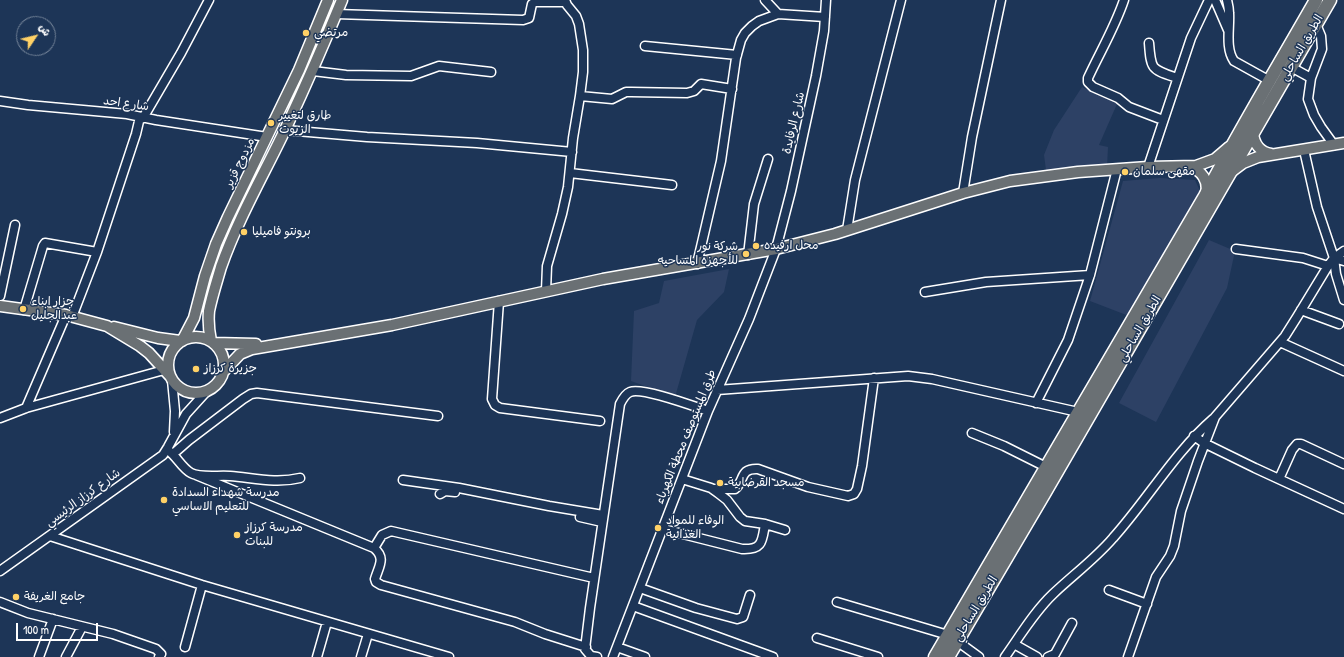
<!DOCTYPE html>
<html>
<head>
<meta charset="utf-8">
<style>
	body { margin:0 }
	#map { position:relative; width:1344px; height:657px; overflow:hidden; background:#1d3557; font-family:"Patrick Hand","Playpen Sans Arabic",sans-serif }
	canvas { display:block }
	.north { position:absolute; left:16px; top:16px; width:40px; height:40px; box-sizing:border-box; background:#1d3557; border:1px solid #77869a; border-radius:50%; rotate:55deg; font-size:11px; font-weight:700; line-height:16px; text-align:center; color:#fff }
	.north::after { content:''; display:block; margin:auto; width:14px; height:18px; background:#ffd166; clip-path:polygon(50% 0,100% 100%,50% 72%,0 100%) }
	.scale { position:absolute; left:16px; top:623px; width:82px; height:18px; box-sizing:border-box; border:2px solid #fff; border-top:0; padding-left:5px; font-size:12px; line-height:14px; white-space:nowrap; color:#fff; -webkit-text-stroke:3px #1d3557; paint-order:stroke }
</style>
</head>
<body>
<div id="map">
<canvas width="1344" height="657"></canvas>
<div class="north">ش</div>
<div class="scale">100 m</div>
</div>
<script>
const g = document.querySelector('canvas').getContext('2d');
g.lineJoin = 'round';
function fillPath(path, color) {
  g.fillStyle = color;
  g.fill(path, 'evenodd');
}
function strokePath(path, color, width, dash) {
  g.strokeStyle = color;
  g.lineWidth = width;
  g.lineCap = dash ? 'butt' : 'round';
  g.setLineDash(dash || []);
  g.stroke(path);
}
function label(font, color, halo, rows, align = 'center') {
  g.font = font + ' "Patrick Hand","Playpen Sans Arabic",sans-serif';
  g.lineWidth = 3;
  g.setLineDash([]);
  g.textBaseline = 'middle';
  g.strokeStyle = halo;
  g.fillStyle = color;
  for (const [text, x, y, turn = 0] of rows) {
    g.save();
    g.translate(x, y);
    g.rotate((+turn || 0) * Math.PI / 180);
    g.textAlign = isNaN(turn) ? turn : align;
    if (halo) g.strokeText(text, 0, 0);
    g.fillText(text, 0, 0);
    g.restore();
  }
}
const built = new Path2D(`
	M1082,87L1117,104L1099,145L1108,147L1107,167L1046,170L1044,155L1054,130Z
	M1160,178L1195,180L1200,191L1129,316L1090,301L1123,181Z
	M1209,240L1235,251L1227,288L1156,422L1119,403Z
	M729,269L724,292L697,320L675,397L631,381L634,311L659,303L664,281Z`);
const minor = new Path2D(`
	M765,0L778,14L825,17
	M1124,0C1115,27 1100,52 1088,78V82L1093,87L1118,98L1129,107L1163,120
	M1215,0L1228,30
	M1227,0C1228,4 1229,9 1229,13C1230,28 1225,48 1234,61L1270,81
	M336,14L523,20L529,18L532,4L535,2H565
	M1316,24L1321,36L1322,49L1311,78L1308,99L1314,115L1321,127L1334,145
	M1149,43C1151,70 1151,69 1177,78
	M645,46L737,55
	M1291,67L1311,78
	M313,71L346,75L411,76L439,66L491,72
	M580,96L612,99L626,92H631L687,93L694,91L701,84L732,89
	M0,101L28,105L127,114L156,120L267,137
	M143,118L181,53L209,0
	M285,130L367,137L477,143L572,152
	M1304,150L1317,207L1334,258L1336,274L1344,300
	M1148,167L1191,38L1209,0
	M570,173L672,185
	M963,193L972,137L1001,0
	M847,230L855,180L901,0
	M1236,249L1303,258L1328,266
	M748,255L754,204L768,159
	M1334,258L1344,261
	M697,264L721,161L736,58L741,40L745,33L752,26L759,21L778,14
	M546,291L547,266L562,214L568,187L573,138L580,96L583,72V50L579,24L576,16L567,5L565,0
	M925,292L986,282L1090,275
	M0,296L15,225
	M499,301L492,399L495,405L500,408L600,421
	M24,310L43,246L45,243L97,252
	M1301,310L1339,324
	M72,317L97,252L136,134L140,117
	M1280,342L1344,371
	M172,380L175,411L174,432
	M717,390L908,376L932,379L1078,412
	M1036,403L1068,340L1090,275L1117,169
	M26,408L66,315
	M0,418L26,408L164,370
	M972,433L1004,446L1046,467
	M1194,436L1204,443L1255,468L1344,509
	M169,451C177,457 182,468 191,473C200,478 219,475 230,476C254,478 276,484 300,478
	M173,454L189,440L243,399L251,394L257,393L438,416
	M196,475L374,548C386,558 379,566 375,579L376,582L381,585L515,622L545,634L586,647
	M682,479L711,488L718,493L727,500L740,517L745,521L765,524L785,530
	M1279,479L1292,450L1297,444H1301L1344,464
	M403,480L459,488L549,506L603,515
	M713,489H735C745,481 739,468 758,469L808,487L848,496L854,494L857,489L862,466L874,378
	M440,494L445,491L455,492
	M580,517L602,522
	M663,529L742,549C763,550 762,541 765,524
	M50,536L202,585L449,657
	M374,548L382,535L391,531L594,578
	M0,571L163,455L168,447L186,414L206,392
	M640,588L696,608L737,619L743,617L750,595
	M1109,590L1147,604
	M0,602L28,613L113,634L156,649L161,654L159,657
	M837,602L948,635
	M633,606L773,657
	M817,638L878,657
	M957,641L979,657
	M1014,644L1037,657
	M185,647L202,585
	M617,647L645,657
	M39,657L53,619
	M66,657L82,627
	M317,657L327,622
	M361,657L368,634
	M597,657L591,656L585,649L590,608L620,404C622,400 625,394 630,392C642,387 693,406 708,411
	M613,657L708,411L749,319L776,249L791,191L816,76L824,31L826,0
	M1005,657C1020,636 1034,612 1053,594C1073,575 1095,559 1113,538C1148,499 1174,453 1213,419
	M1048,657L1055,654L1072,623
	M1128,657L1156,577L1170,556L1174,546L1181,511L1198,461L1215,417L1285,336L1297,317L1328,266L1334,258L1344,251`);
const major = new Path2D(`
	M1253,133C1254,144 1260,152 1271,154
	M1189,167C1202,170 1209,181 1206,194
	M1231,172L1243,163L1258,157L1344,143
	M0,306L66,315L107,326L140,346L149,353L170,376
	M114,327L158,338L180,341
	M168 365a28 28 0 1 1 56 0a28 28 0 1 1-56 0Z
	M182,341L194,318L205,276L216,244L228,217L299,70L328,0
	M211,341C209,331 208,321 209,311C212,296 217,281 221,267C238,219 263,176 285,130C305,87 324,44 342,0
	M214,343L256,344
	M224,371L240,354L252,349L392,325L603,279L776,249L835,234L963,193L1010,181L1078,172L1148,167L1196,166L1215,159L1229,147`);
const highway = new Path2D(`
	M935,657L1205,196C1240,129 1279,65 1316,0
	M948,657L1044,494L1330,0`);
const markers = [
	[306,33,4,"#ffd166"],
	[271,123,4,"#ffd166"],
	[1125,172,4,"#ffd166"],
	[244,232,4,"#ffd166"],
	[756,246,4,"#ffd166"],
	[746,254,4,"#ffd166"],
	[23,309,4,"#ffd166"],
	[196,369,4,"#ffd166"],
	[720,483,4,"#ffd166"],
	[164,500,4,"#ffd166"],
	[658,528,4,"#ffd166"],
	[237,535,4,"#ffd166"],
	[16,597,4,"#ffd166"]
];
const poiNames = [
	["مرتضي",314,33],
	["طارق لتغيير",279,116],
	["الزيوت",279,130],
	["مقهى سلمان",1133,172],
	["برونتو فاميليا",252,232],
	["محل ارفيده",764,246],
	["شركة نور",738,247,"right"],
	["للأجهزه المساحيه",738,261,"right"],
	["جزار ابناء",31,302],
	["عبدالجليل",31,316],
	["جزيرة كرزاز",204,369],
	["مسجد القرضابية",728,483],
	["مدرسة شهداء السدادة",172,493],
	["للتعليم الاساسي",172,507],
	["الوفاء للمواد",666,521],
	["الغذائية",666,535],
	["مدرسة كرزاز",245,528],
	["للبنات",245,542],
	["جامع الغريفة",24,597]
];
const streetNames = [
	["الطريق الساحلي",1302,48,-60],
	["شارع احد",126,104,8],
	["شارع الرفايدة",794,123,-77],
	["مزدوج قزير",240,163,-64],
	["الطريق الساحلي",1140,329,-60],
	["طرق المستوصف محطة الكهرباء",686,437,-68],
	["شارع كرزاز الرئيسي",83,498,-36],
	["الطريق الساحلي",976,609,-59]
];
fillPath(built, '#2d4165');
strokePath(minor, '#fff', 11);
strokePath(major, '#fff', 13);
strokePath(highway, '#fff', 15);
strokePath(minor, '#1d3557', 8);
strokePath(major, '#6a7074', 10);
strokePath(highway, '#6a7074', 12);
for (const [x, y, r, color] of markers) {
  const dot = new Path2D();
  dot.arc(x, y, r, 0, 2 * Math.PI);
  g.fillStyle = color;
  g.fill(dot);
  strokePath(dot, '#1d3557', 1.5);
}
label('12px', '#fff', '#1d3557', poiNames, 'left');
label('12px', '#fff', '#1d3557', streetNames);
</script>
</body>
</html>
